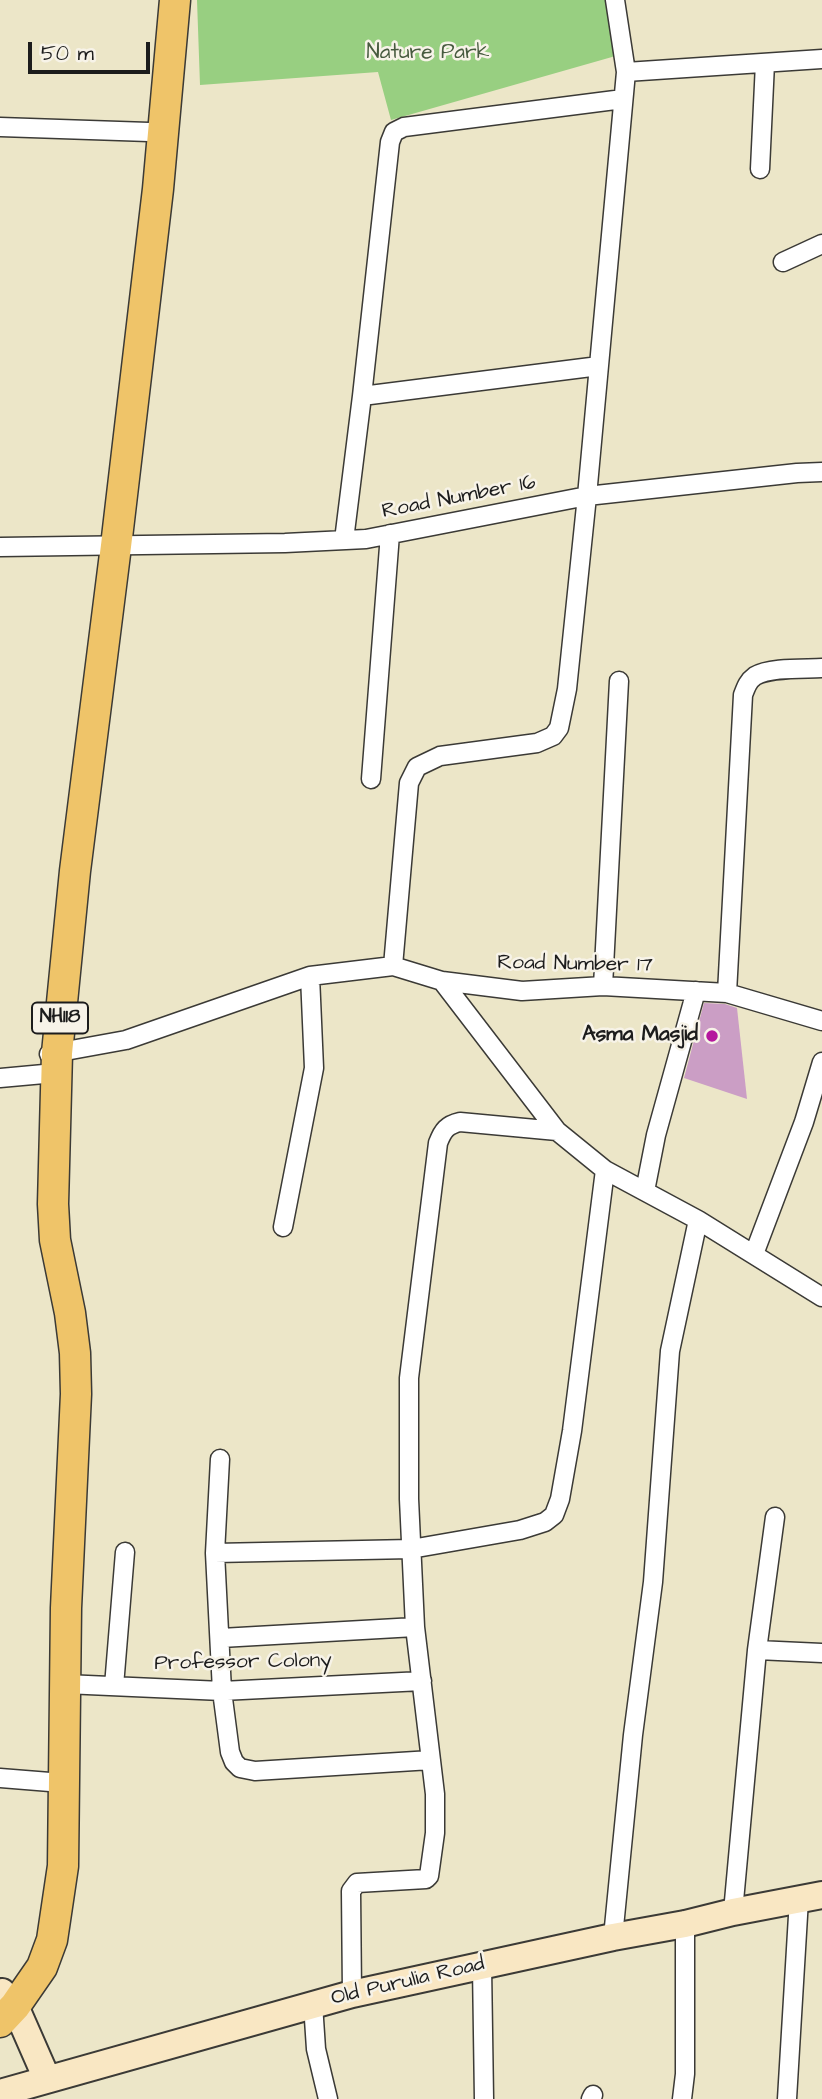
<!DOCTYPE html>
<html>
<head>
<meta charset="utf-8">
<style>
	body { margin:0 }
	#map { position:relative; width:822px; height:2099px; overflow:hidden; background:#ece6c8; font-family:"Architects Daughter",sans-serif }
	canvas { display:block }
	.scale { position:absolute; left:28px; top:42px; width:122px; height:32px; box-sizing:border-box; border:4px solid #1c1c1c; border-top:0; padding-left:9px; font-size:21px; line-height:24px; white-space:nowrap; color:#1c1c1c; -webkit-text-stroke:5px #f7f3e8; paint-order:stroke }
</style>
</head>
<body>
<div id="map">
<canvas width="822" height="2099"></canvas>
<div class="scale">50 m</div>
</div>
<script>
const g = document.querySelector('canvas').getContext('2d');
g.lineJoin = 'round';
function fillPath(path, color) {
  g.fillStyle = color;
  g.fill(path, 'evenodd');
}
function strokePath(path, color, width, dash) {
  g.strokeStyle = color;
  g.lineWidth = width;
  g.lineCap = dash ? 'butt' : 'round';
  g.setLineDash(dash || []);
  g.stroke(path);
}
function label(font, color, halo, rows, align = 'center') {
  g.font = font + ' "Architects Daughter",sans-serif';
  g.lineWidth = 5;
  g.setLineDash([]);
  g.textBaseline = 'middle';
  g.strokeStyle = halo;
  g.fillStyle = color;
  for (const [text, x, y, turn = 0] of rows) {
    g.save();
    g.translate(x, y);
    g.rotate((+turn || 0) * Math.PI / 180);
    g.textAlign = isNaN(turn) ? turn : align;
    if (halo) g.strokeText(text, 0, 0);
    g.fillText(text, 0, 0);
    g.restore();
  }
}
const green = new Path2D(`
	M197,0H608L619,55L391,120L378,72L200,85Z`);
const building = new Path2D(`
	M704,1003L725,1004L737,1008L747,1099L684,1078Z`);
const minor = new Path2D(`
	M615,0L626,72
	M0,127L149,132
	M760,169L765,63
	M783,262L822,244
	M362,396L599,366
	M344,540L362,396L390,142L394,132L404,127L623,99
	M0,547L285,543L366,539L587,496L797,473L822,472
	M371,779L390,534
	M393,966L409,783L417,767L440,756L537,743L553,736L559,728L567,689L587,496L626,72L822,59
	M442,981L557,1131L605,1170L698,1220L822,1297
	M603,986L619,681
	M727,993L743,695C746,687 748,681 755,676C770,667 804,669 822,668
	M49,1054L126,1040L310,976L393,966L442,981L522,991L603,986L727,993L822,1021
	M0,1078L44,1074
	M645,1191L656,1135L696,991
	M283,1227L314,1068L310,976
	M754,1254L804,1122L822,1062
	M220,1459L215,1553L222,1691L230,1752L234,1762L240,1768L255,1771L431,1760
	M215,1553L411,1549L520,1530L545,1522L554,1515L560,1499L572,1431L605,1170
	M221,1638L415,1627
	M757,1650L775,1517
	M65,1684L222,1691L422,1681
	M114,1686L125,1552
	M0,1778L50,1782
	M733,1912L757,1650L822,1653
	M613,1937L633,1735L653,1582L670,1351L698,1220
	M482,1966L484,2099
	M352,1994L351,1891L357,1883L426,1879L429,1876L435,1833V1794L415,1627L409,1499V1378L438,1143C443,1130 447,1125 460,1122L557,1131
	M313,2004L316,2049L328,2099
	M591,2099L593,2095
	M682,2099L685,2074V1924
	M787,2099L799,1899`);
const secondary = new Path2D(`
	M2,1992L15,2006L47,2079
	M0,2093L352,1994L613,1937L685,1924L733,1912L822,1895`);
const trunk = new Path2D(`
	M0,2022L15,2006L42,1967L52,1940L63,1866L66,1608L76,1394L75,1353L70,1313L55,1240L53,1204L57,1053L75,871L116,546L158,189L175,0`);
const markers = [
	[712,1036,7,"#b5179e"]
];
const shields = [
	[60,1018,56]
];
const shieldNames = [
	["NH118",60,1018]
];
const parkNames = [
	["Nature Park",428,54]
];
const streetNames = [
	["Road Number 16",459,498,-11],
	["Road Number 17",575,965,1],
	["Professor Colony",243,1663,-1],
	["Old Purulia Road",408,1982,-13]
];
const poiNames = [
	["Asma Masjid",698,1036]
];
fillPath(green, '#98cf81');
fillPath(building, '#cb9ec5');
strokePath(minor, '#3b3a36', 21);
strokePath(secondary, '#3b3a36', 30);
strokePath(trunk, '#3b3a36', 33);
strokePath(minor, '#fff', 18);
strokePath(secondary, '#f9e7c3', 26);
strokePath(trunk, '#efc469', 30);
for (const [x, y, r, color] of markers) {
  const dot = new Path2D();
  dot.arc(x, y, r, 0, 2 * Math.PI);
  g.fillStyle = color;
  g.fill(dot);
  strokePath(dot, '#f7f3e8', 2.5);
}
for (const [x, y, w] of shields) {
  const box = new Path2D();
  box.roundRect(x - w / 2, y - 15.5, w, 31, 5);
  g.fillStyle = '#f7f3e8';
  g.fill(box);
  strokePath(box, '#1c1c1c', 2);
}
label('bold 19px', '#1c1c1c', null, shieldNames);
label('21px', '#475b3f', '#f7f3e8', parkNames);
label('21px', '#1c1c1c', '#f7f3e8', streetNames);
label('bold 21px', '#1c1c1c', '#f7f3e8', poiNames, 'right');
</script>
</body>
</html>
